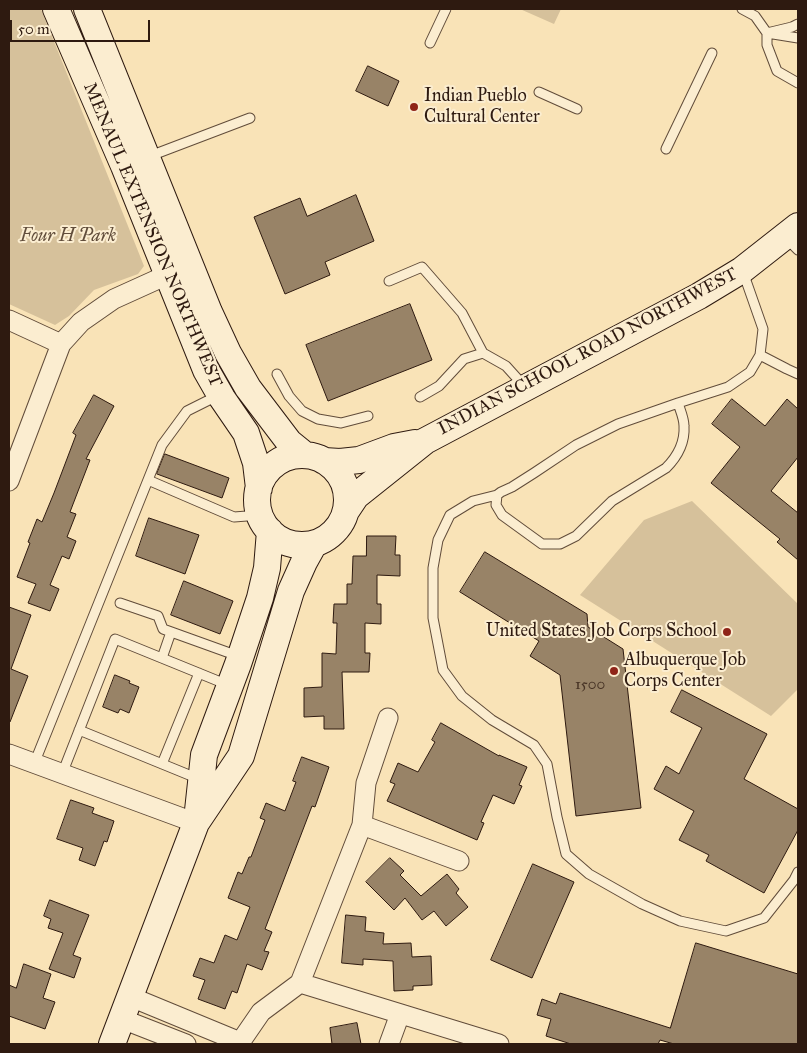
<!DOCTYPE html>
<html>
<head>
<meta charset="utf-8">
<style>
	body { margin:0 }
	#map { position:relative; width:807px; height:1053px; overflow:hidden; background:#f9e3b7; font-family:"IM FELL Great Primer",serif }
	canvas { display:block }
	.frame { position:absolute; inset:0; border:10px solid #2e1a10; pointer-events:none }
	.scale { position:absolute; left:10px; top:20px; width:140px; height:22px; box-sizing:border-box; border:2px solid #2e1a10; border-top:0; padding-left:6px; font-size:15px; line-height:18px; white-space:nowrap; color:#2e1a10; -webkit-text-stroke:4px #fbedd0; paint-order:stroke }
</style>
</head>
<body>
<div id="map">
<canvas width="807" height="1053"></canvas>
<div class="frame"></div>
<div class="scale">50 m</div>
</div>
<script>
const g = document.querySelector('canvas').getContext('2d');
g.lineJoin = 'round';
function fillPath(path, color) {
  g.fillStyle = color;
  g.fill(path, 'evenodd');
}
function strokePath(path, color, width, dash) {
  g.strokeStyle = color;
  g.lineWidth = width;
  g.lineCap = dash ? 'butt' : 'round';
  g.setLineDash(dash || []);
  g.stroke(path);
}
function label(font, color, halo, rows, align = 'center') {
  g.font = font + ' "IM FELL Great Primer",serif';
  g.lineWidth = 4;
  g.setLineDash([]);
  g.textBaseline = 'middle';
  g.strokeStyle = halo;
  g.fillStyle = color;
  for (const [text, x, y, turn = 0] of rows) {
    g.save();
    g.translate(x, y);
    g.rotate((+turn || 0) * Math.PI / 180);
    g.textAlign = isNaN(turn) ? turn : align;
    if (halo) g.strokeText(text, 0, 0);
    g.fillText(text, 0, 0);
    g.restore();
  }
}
const green = new Path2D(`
	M9,9H41L144,266L138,274L94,290L69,316L55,325L9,304Z
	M520,9H561L554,24Z
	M692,501L798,604V689L771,716L580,595L644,520Z`);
const building = new Path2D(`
	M368,66L399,81L388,106L356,91Z
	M356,195L374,241L325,262L330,275L285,294L254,217L300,198L307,216Z
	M410,304L432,360L328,401L306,345Z
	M94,395L114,406L86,459L90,460L70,512L76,514L67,537L76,541L69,559L62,556L50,585L59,589L50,611L28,603L36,584L17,577L30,543L28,542L37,519L42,522L54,493L76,435L73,433Z
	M732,399L765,426L787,399L798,409V457L771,491L798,513V560L777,542L780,539L711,483L740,447L712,424Z
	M165,454L229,478L222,498L157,474Z
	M149,518L199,535L185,574L136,556Z
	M367,536H396L395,555H400V576L377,575V604H381V624L365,623V653H370L369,672H342L344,729H324V716L304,717V688L322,687V653L336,654L337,623H333L334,604H347V584H352L353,556H366Z
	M485,552L587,614L588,627L623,649L641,808L576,816L560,675L530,656L539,641L460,592Z
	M184,581L233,601L220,634L171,615Z
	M9,607L31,615L11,669L28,676L10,722H9Z
	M115,675L130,681L129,683L139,687L129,713L120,709L118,713L103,707Z
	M682,690L767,734L744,779L798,809V830L764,893L706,861L709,855L679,840L694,811L654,789L666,766L679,774L702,728L671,712Z
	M441,723L499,756V755L527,767L519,785L522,786L514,804L493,795L481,822L484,823L477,840L387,801L395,784L390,782L398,763L418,772L435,742L432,740Z
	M302,757L329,767L315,807L312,806L265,929L272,932L264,951L269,952L262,970L247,964L237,993L232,991L225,1009L198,999L205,980L193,976L200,958L214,963L225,935L237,940L250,907L228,898L238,872L242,874L249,857H251L265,820L260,818L266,803L285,811L296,782L293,781Z
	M71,800L94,808L92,813L114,821L107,842L104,841L95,866L79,860L83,848L57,839Z
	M390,858L404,871L400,875L421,896L447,874L459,889L456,893L468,907L446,926L434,911L422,920L405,898L394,910L366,882Z
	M533,864L574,882L532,978L491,960Z
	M50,900L89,915L73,955L81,958L74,978L49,969L63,933L48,928L51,919L44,916Z
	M346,915L366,917L365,931L384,933L383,944L411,943L412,957L431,956L432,985L413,986V990L394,991L393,961L363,959V965L342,963Z
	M696,943L798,974V1044H674L660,1040L658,1044H571L546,1036L551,1019L537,1015L542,999L556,1004L560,993L670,1028Z
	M24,964L51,974L43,998L55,1002L45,1029L9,1016V985L16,988Z
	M357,1023L361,1044H332L330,1028Z`);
const service = new Path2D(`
	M742,9L755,16L767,33L798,38
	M798,24L792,27L767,33V45L777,71L798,83
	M430,43L446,9
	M539,92L577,109
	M666,149L712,53
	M150,156L250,118
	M786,238L798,250
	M389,281L422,267L462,313L483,353
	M760,355L787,369L798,374
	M277,374L289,396L302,411L318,419L341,423L368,416
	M420,397L439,386L464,359L483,353L506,366L524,386
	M678,403C680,410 684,418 684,426C685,442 677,457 666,468L612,501L576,536L560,544H542L502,515L496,505L497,495L501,492L512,487L534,473L576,445L618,424L678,403L728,387L750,372L760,355L763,329L743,272
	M148,480L234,517L260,515
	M497,495L473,501L450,515L438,540L433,568V618L443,670L462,696L492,720L534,745L547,764L557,817L566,854L589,874L642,904L680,921L726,931L764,918L794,880L798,872
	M120,603L158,616L163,629L238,656
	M162,658L171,632
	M79,730L199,779
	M34,764L162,445L187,411L217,396
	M162,764L199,673
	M62,774L115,639L228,685`);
const minor = new Path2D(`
	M9,320L61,344
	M9,481L61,344L81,322L114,299L167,275
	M9,754L196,823
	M362,825L459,861
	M300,983L499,1044
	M131,997L240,1042
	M122,1019L186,1044
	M239,1044L261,1012L300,983L362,825L366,783L388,718
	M389,1044L400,1014`);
const secondary = new Path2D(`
	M56,9L124,166L206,370L222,398L246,433L256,463L259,488
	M87,9L209,312L228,353L248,388L289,442L305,455
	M257 500a45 45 0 1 1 90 0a45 45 0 1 1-90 0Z
	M324,461L340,462L359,460L394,447L415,443
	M346,511L356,496L425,441L699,296L742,270L798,226
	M197,820L204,755L238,664L260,598L267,568L270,531
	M112,1044L196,823L241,756L291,591L304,562L314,544`);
const markers = [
	[414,107,5,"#8f2418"],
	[727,632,5,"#8f2418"],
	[614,671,5,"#8f2418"]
];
const numberNames = [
	["1500",590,685]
];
const poiNames = [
	["Indian Pueblo",424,97],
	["Cultural Center",424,118],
	["United States Job Corps School",717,632,"right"],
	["Albuquerque Job",624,661],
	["Corps Center",624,682]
];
const streetNames = [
	["MENAUL EXTENSION NORTHWEST",152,235,67],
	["INDIAN SCHOOL ROAD NORTHWEST",588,352,-28]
];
const parkNames = [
	["Four H Park",68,237]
];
fillPath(green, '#d6c19b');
fillPath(building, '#988367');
strokePath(building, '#2e1a10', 1);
strokePath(service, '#614c3a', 11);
strokePath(minor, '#614c3a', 21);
strokePath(secondary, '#2e1a10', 28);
strokePath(service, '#fbedd0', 9);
strokePath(minor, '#fbedd0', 19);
strokePath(secondary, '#fbedd0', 26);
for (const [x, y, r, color] of markers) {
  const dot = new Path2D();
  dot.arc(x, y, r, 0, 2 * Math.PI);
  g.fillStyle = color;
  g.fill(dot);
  strokePath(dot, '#fbedd0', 2);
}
label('15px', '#483426', null, numberNames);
label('18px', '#2e1a10', '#fbedd0', poiNames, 'left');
label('18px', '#2e1a10', '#fbedd0', streetNames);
label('italic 18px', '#604c3a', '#fbedd0', parkNames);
</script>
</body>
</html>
